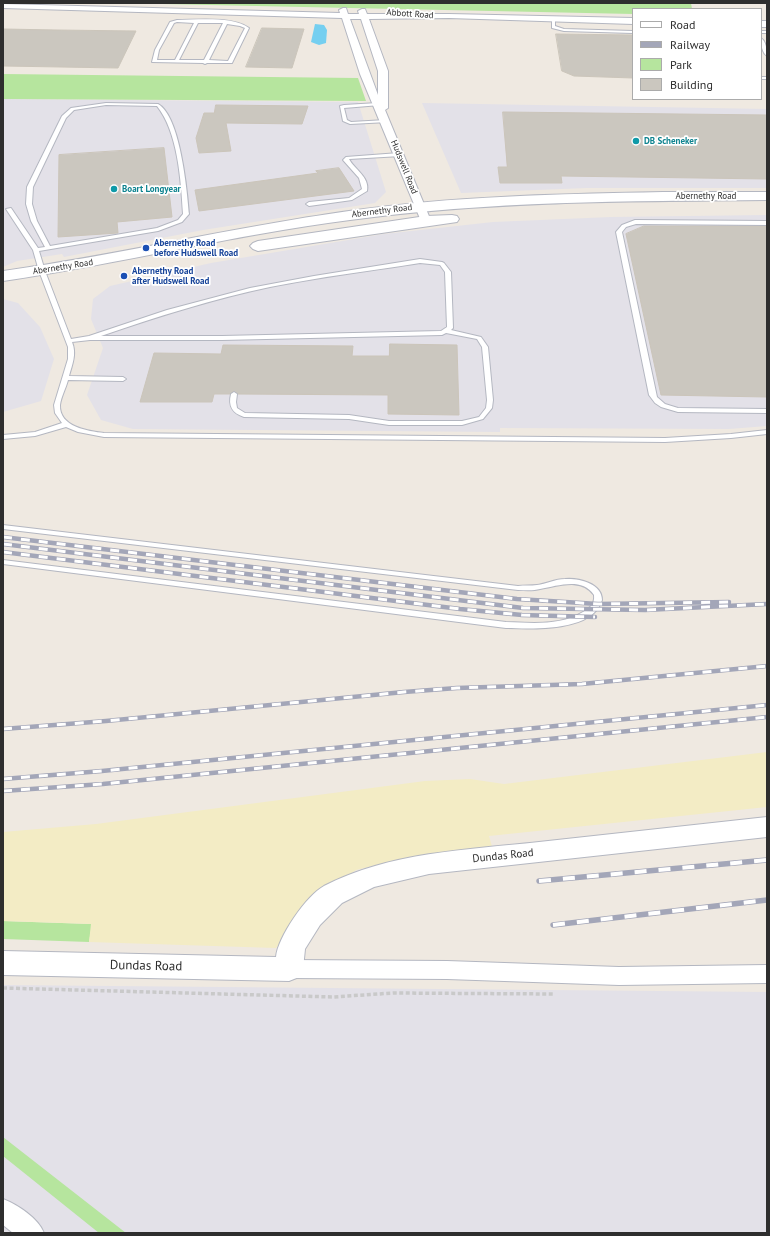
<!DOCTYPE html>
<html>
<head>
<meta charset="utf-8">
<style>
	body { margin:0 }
	#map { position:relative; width:770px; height:1236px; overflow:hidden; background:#efe9e1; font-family:"PT Sans",sans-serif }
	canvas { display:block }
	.frame { position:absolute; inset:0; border:4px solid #2e2e2e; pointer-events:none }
	.legend { position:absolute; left:632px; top:8px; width:130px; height:92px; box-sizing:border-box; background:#fff; border:1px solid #ababab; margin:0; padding:5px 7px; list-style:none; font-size:12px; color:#2e2e2e }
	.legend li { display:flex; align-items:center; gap:8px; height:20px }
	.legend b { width:20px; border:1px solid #ababab }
</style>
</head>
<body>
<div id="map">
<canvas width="770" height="1236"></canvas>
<div class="frame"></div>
<ul class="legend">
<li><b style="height:5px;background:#fff"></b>Road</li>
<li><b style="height:5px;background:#a3a6b8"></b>Railway</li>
<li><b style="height:11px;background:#b6e59e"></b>Park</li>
<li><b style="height:11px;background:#cbc7bf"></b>Building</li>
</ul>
</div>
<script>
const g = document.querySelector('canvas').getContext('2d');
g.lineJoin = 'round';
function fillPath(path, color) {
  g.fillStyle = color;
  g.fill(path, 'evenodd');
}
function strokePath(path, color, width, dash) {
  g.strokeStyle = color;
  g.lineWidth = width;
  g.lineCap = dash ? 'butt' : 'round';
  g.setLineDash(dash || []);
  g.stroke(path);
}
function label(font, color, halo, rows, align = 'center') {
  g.font = font + ' "PT Sans",sans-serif';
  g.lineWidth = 3.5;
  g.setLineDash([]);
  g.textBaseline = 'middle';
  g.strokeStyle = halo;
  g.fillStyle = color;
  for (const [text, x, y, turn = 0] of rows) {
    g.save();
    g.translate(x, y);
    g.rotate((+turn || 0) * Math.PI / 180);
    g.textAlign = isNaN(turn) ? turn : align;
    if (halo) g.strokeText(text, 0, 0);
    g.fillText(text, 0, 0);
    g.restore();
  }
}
const industrial = new Path2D(`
	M3,99L358,102L386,192L375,203L203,230L64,257L62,254L17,261L3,267Z
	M422,103L767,109V188H587L461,193Z
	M767,215V426L729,429L500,428V432L133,429L101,420L87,395L103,348L91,319L93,299L110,286L211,263L384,234L493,222L611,217Z
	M3,299L18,303L40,327L54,359L41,401L3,412Z
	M3,985L767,992V1233H3Z`);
const green = new Path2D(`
	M115,3H691L692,9H633V14Z
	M3,74L358,78L366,101L3,99Z
	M3,921L92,924L89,942L3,939Z
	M3,1137L126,1233H99L3,1156Z`);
const sand = new Path2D(`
	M767,752V807L489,836L493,850L409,857L356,870L318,896L276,948L89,942L91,924L3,921V832L96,824L425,781L470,779L504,784Z`);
const water = new Path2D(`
	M315,24L324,25L327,30L326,43L319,45L311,42Z`);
const building = new Path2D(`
	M262,28L304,29L292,68L246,67Z
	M3,29L57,30L136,31L118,68L3,66Z
	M556,34L633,35V78L574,76L562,71Z
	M216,105L308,106L302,124L226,123L231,151L199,153L196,138L204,113H214Z
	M503,112L767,115V179L561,176L562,183H500L498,167H507Z
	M164,148L172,217L117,222L118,233L58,237L59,155Z
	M339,168L354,191L199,211L195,190L318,173L316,171Z
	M644,226H767V397L661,395L626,234Z
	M390,344L457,345L459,415L388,414V395L238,394L233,391L230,394H214L212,402H140L154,353L221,354L223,345L353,346L352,356H389Z`);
const path = new Path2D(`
	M3,988L333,997L393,993L554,994`);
const lane = new Path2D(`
	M552,18L555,19V26L564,29L633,31V33L564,31L552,28Z
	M177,20C197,20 233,16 249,28L232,63H207L205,64L203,63L152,62L155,50L170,22ZM177,22L194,23L175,60H157L159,50L174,23ZM198,23H223L204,60H179ZM227,24L240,26L245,28L228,61L209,60Z
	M761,31H767V33H761Z
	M761,38C766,41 767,50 767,56C762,53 761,44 761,38Z
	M761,77H767V79H761Z
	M106,103L158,104C180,116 187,189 189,214L182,222L158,231L39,251L45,271L71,339L89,336L167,310L250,288L314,276L420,259L442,262L444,263L451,272L453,328L451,330L481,337L488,347L493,400L492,408L483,419L462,425H389L349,419L244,417C232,413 228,406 231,394L234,392L237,394L236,402L237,408L245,413L349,415L389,421H462L479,417L486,408L487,400L482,347L477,339L446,333L442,335L222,340H90L72,342C77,354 72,365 69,376L123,377L126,379L123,381L68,380C66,388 61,397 60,405C59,427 88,431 104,433L665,438L731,434L767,430V434L731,438L665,442L104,437L78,432L66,427L35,436L3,439V435L35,432L62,423L55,413L54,405L68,359V347L39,271L33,250L6,209L11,208L38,248L45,247L31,221L26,204L27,187L62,116L71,108ZM106,105L157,106C178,132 181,181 183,214L178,220L157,228L50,246L37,221L32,204L33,187L66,118L74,110ZM420,263L440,265L445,272L447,327L441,331L222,336H101C156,317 213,299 270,287C320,277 370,271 420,263Z
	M378,103L380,104V105L344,108L347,120L351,122L386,120L388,121V122L350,124L343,121L340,106L344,105Z
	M399,153L401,154V156L349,159C354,169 370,177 367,191L352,200L309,206L306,204L309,202L349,198L362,189L359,178L343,160L346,157Z
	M635,220L767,221V225L636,224L626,227L622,232L657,397L665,404L678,408L767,409V413L678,412L661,407L655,403L649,395L616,232L622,225Z
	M3,525L518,586C524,585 531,586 537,585C546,584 555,579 565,579C578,578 602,583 602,600C593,632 532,629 506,628L3,564V560L506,622C532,623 560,626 583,612C590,608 595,604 594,595C582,577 558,586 540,589C533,591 525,590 518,590L3,529Z`);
const street = new Path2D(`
	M3,4L340,13L339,10L343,8H346L348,14H359L358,11L362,9H365L367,14H449L633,18V24L449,18L369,19L388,71V108L385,110L431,221L426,224L421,221L360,74L342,18L3,8ZM350,19H361L378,71V95Z
	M761,21H767V27H761Z
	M289,960L447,961L619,967L767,965V983L619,985L447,979L289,978L282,975L279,969L282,963Z
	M3,1199C18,1205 38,1218 44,1233H13L3,1225Z`);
const secondary = new Path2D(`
	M663,192H767V200C628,201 488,201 350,220C233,235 119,264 3,281V271C119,255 233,227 349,211C453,196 558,194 663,192Z
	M452,215L457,216L459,219L457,222L258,251L253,249L250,246L253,243L258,241L426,216Z
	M767,817V837L429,874L374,887L342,903L320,925L305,949L303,969L299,977L289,981L3,975V951L276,957C278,937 306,896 324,886C390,852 466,850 539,842C615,834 691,825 767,817Z`);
const railFar1 = new Path2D(`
	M3,537L517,599L598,604L729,602
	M3,544L523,608L645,610L767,604
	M3,552L460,609L522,615L595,617
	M3,729L106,721L404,692L457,688L582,684L767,666
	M3,779L102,771L767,705
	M3,791L103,784L767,717`);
const rail = new Path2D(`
	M539,881L767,860
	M553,925L767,900`);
const markers = [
	[636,141,4,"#0f9aa8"],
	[114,189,4,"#0f9aa8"],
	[146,248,4,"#1a4fb4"],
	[124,276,4,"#1a4fb4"]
];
const farStreetnames = [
	["Abbott Road",410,14,4],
	["Hudswell Road",404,167,68],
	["Abernethy Road",706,196],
	["Abernethy Road",382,211,-7],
	["Abernethy Road",63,267,-9]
];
const farCulturenames = [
	["DB Scheneker",644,141],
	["Boart Longyear",122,189]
];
const farTransitnames = [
	["Abernethy Road",154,243],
	["before Hudswell Road",154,253],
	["Abernethy Road",132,271],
	["after Hudswell Road",132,281]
];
const streetNames = [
	["Dundas Road",503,856,-6]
];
const nearStreetnames = [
	["Dundas Road",146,966,1]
];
fillPath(industrial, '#e3e1e8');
fillPath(green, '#b6e59e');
fillPath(sand, '#f3ecc5');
fillPath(water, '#75cff0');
fillPath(building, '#cbc7bf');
strokePath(building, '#cbc5ba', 1);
strokePath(lane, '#b4b7c1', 2);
strokePath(street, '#b4b7c1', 2);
strokePath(secondary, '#b4b7c1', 2);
strokePath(path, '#c9c9c9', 3.5, [4, 2.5]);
fillPath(lane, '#fff');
fillPath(street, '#fff');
fillPath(secondary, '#fff');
strokePath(railFar1, '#a3a6b8', 4.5);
strokePath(rail, '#a3a6b8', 5.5);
strokePath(railFar1, '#fff', 3, [9]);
strokePath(rail, '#fff', 4, [12]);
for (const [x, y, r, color] of markers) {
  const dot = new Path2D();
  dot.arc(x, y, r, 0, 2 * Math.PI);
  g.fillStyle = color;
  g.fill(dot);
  strokePath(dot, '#fff', 1.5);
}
label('9px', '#2e2e2e', '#fff', farStreetnames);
label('bold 9px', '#0d838f', '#fff', farCulturenames, 'left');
label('bold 9px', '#164399', '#fff', farTransitnames, 'left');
label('11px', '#2e2e2e', '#fff', streetNames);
label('13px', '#2e2e2e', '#fff', nearStreetnames);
</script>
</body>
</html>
